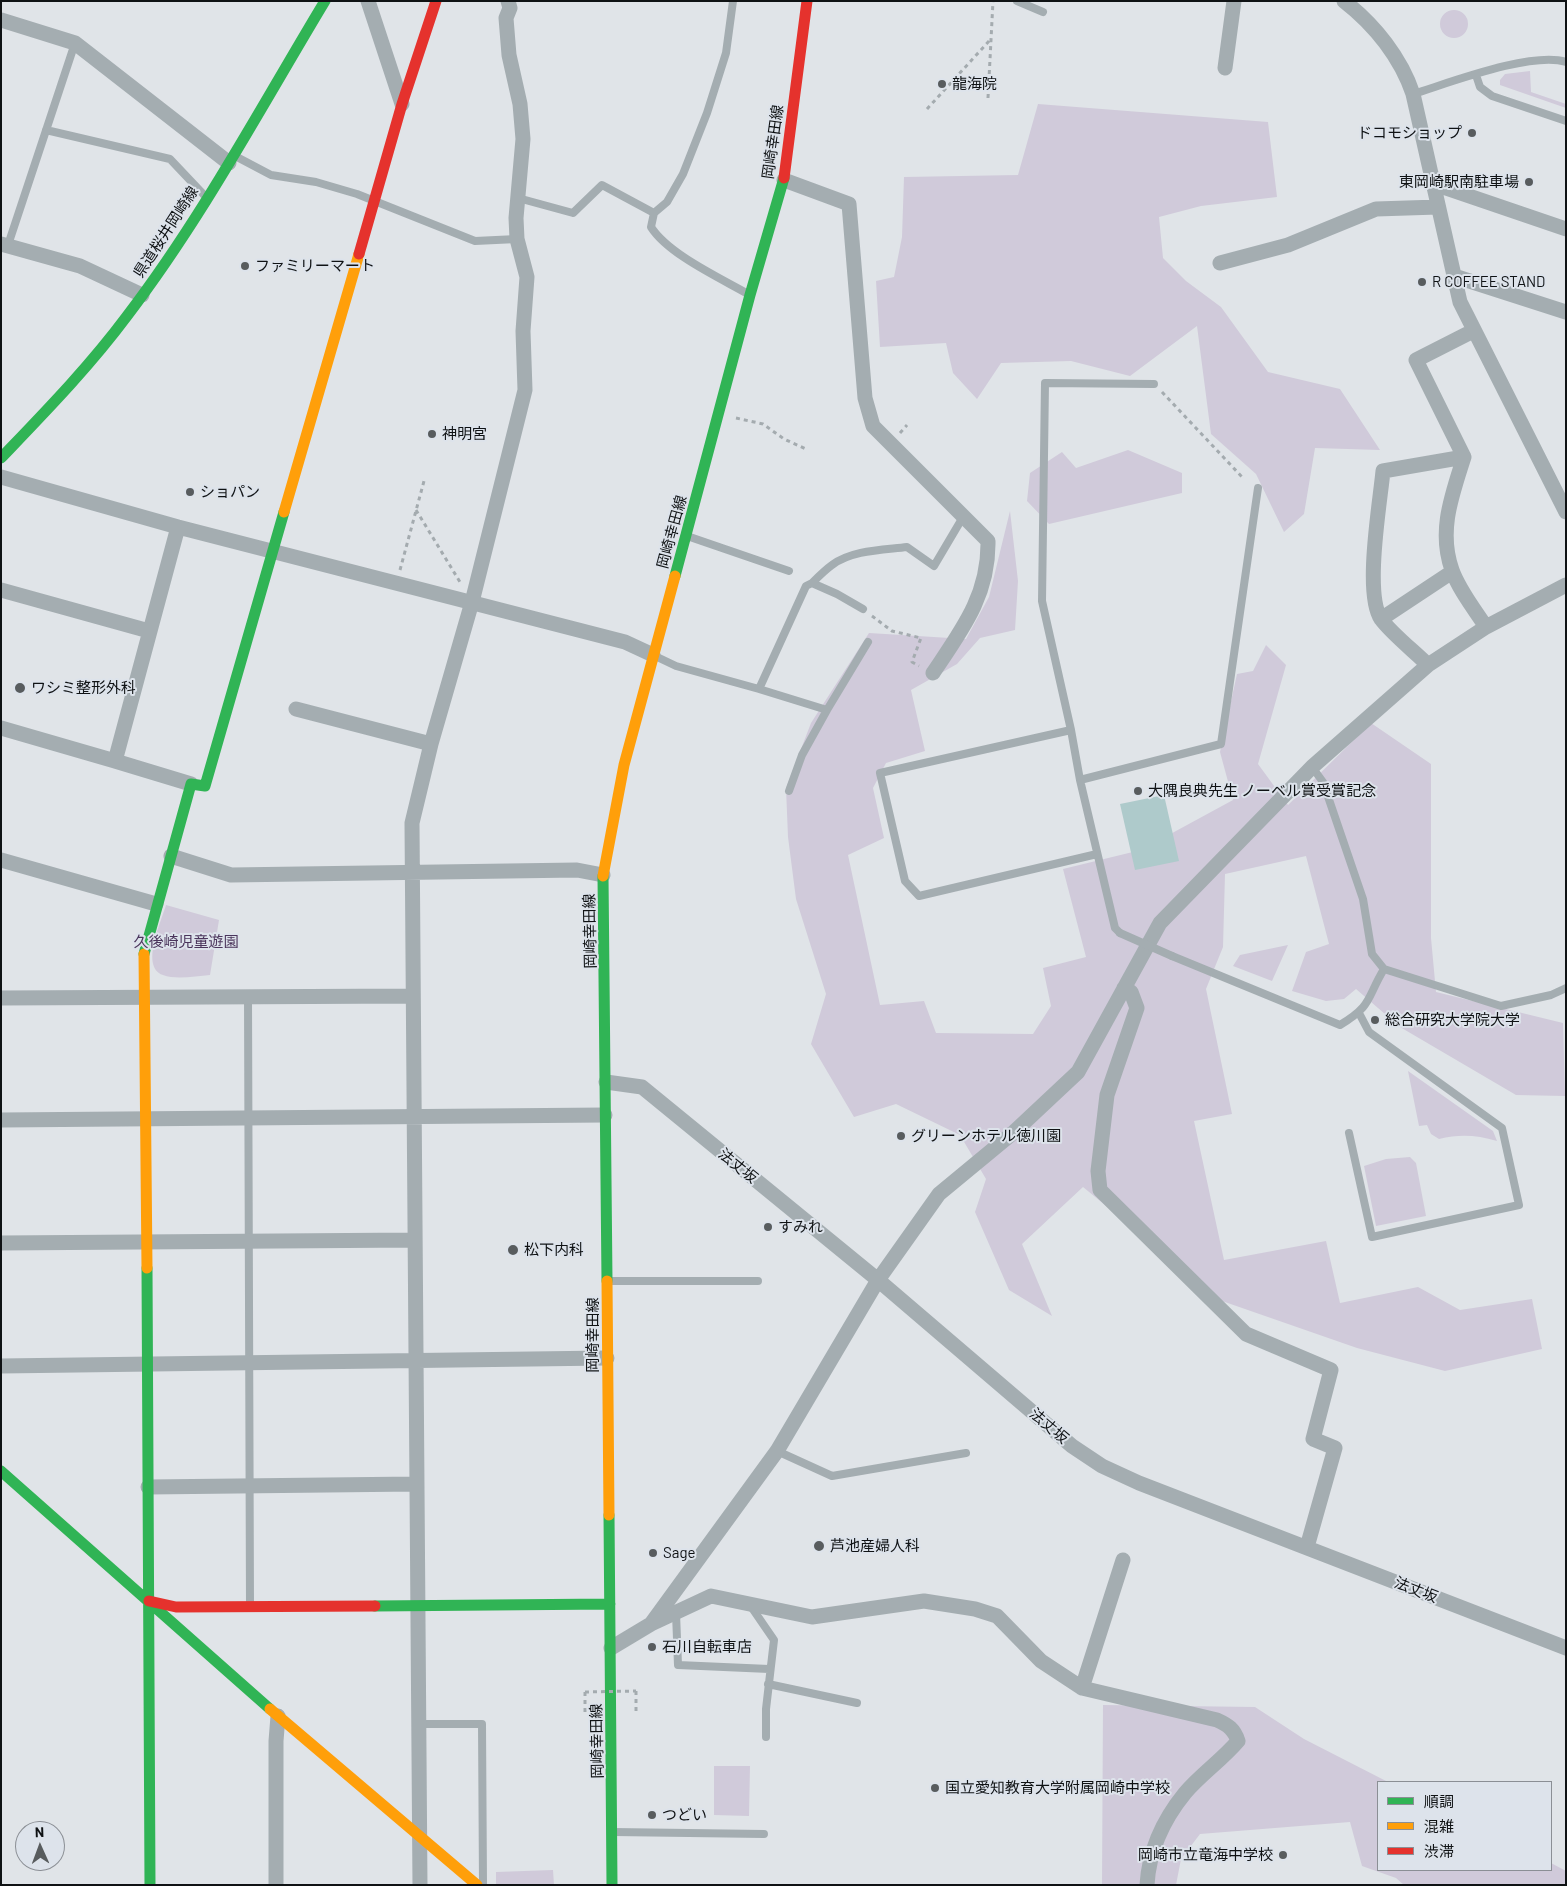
<!DOCTYPE html>
<html>
<head>
<meta charset="utf-8">
<style>
	body { margin:0 }
	#map { position:relative; width:1567px; height:1886px; overflow:hidden; background:#e0e4e8; font-family:Barlow,"Noto Sans JP",sans-serif }
	canvas { display:block }
	.frame { position:absolute; inset:0; border:2px solid #0f1214; pointer-events:none }
	.legend { position:absolute; left:1377px; top:1781px; width:175px; height:90px; box-sizing:border-box; background:#dde3eb; border:1px solid #8b8f95; margin:0; padding:6px 9px; list-style:none; font-size:15px; color:#0f1214 }
	.legend li { display:flex; align-items:center; gap:10px; height:25px }
	.legend b { width:25px; border:1px solid #8b8f95 }
	.north { position:absolute; left:15px; top:1821px; width:50px; height:50px; box-sizing:border-box; background:#dde3eb; border:1px solid #8b8f95; border-radius:50%; rotate:358deg; font-size:14px; font-weight:700; line-height:20px; text-align:center; color:#0f1214 }
	.north::after { content:''; display:block; margin:auto; width:18px; height:22px; background:#585c5e; clip-path:polygon(50% 0,100% 100%,50% 72%,0 100%) }
</style>
</head>
<body>
<div id="map">
<canvas width="1567" height="1886"></canvas>
<div class="frame"></div>
<ul class="legend">
<li><b style="height:6px;background:#30b455"></b>順調</li>
<li><b style="height:6px;background:#ff9f0a"></b>混雑</li>
<li><b style="height:6px;background:#e5322d"></b>渋滞</li>
</ul>
<div class="north">N</div>
</div>
<script>
const g = document.querySelector('canvas').getContext('2d');
g.lineJoin = 'round';
function fillPath(path, color) {
  g.fillStyle = color;
  g.fill(path, 'evenodd');
}
function strokePath(path, color, width, dash) {
  g.strokeStyle = color;
  g.lineWidth = width;
  g.lineCap = dash ? 'butt' : 'round';
  g.setLineDash(dash || []);
  g.stroke(path);
}
function label(font, color, halo, rows, align = 'center') {
  g.font = font + ' Barlow,"Noto Sans JP",sans-serif';
  g.lineWidth = 4;
  g.setLineDash([]);
  g.textBaseline = 'middle';
  g.strokeStyle = halo;
  g.fillStyle = color;
  for (const [text, x, y, turn = 0] of rows) {
    g.save();
    g.translate(x, y);
    g.rotate((+turn || 0) * Math.PI / 180);
    g.textAlign = isNaN(turn) ? turn : align;
    if (halo) g.strokeText(text, 0, 0);
    g.fillText(text, 0, 0);
    g.restore();
  }
}
const green = new Path2D(`
	M1440 24a14 14 0 1 1 28 0a14 14 0 1 1-28 0Z
	M1530,71L1531,92L1566,104V108L1500,85V80L1505,74Z
	M1038,104L1268,122L1277,197L1201,206L1159,217L1163,258L1186,281L1221,307L1268,372L1340,389L1380,450L1315,448L1304,514L1284,532L1256,474L1211,434L1197,326L1130,376L1071,361L1001,363L977,399L953,373L946,343L880,347L876,281L894,277L902,237L904,177L1018,175Z
	M1128,450L1182,473V493L1049,524L1027,501L1030,473L1062,452L1076,468Z
	M1010,511L1018,581L1015,630L980,638L957,664L911,690L925,751L886,763L873,788L884,838L848,855L880,1005L924,1001L936,1033L1033,1034L1051,1006L1043,968L1086,957L1063,869L1141,850L1233,800L1220,752L1237,674L1253,671L1266,645L1286,665L1258,764L1288,805L1371,723L1431,764V938L1436,992L1563,1023L1565,1096L1516,1095L1400,1027L1356,989L1344,999L1326,1001L1292,991L1306,952L1329,944L1306,856L1225,874L1223,947L1206,989L1232,1114L1194,1121L1224,1260L1326,1241L1340,1303L1418,1287L1460,1310L1532,1299L1542,1349L1445,1371L1357,1348L1222,1301L1083,1187L1022,1244L1052,1316L1009,1290L975,1212L986,1179L960,1135L896,1104L854,1117L811,1044L826,994L796,899L788,837L786,788L811,723L869,633L966,639L989,597Z
	M166,905L219,920L210,975C196,976 176,980 163,975C140,967 161,922 166,905Z
	M1288,945L1272,981L1233,966L1240,955Z
	M1408,1071L1493,1131L1497,1141C1476,1135 1460,1134 1439,1139L1431,1134L1427,1125L1419,1126Z
	M1410,1157L1416,1163L1426,1216L1376,1226L1364,1166L1386,1159Z
	M1103,1705L1255,1707L1304,1739L1388,1782H1378V1870H1551V1863L1566,1871V1885H1404L1396,1878L1362,1866L1350,1822L1200,1834L1181,1859L1176,1885H1102Z
	M714,1766H750L749,1816L714,1815Z
	M553,1870L554,1885H496V1872Z`);
const water = new Path2D(`
	M1164,795L1179,861L1135,870L1120,804Z`);
const path = new Path2D(`
	M988,98L993,1
	M927,109L990,40
	M1162,392L1243,478
	M736,418L763,424L784,439L806,449
	M900,433L907,425
	M416,510L460,582
	M400,570L424,481
	M872,616L892,631L921,638L912,662L919,666
	M636,1691V1711
	M585,1712V1692`);
const lane = new Path2D(`
	M1017,1L1043,12
	M1476,75L1480,87L1492,96L1566,121
	M1413,94C1449,83 1532,51 1566,62
	M46,130L170,159L205,196
	M235,156L271,175L316,182L357,194L475,241L517,239
	M518,198L573,213L602,185L654,213L651,227C668,254 720,278 748,294
	M654,213L667,202L683,174L707,113L726,53L733,1
	M8,245L75,43
	M687,536L789,571
	M812,583C818,577 825,570 832,565C852,550 883,550 907,547L934,566L963,517
	M655,656L676,666L759,689L806,586L812,583L837,594L863,609
	M759,689L827,710L868,642
	M1071,730L880,773L905,881L919,896L1097,854
	M1312,767L1323,782L1363,899L1372,954L1384,969L1501,1006L1551,995L1566,988
	M1080,780L1221,744L1258,488
	M789,791L802,755L827,710
	M1120,933L1115,928L1080,780L1071,730L1042,601L1045,383L1154,384
	M1172,956L1340,1025C1373,1005 1366,999 1384,969
	M248,997L250,1605
	M1349,1133L1372,1237L1519,1205L1502,1128L1369,1032L1359,1013
	M608,1281H758
	M777,1451L832,1476L966,1453
	M750,1605L774,1640L766,1709V1737
	M676,1613L678,1665L769,1669
	M768,1684L857,1703
	M420,1724H482L483,1885
	M613,1832L764,1834`);
const street = new Path2D(`
	M368,1L402,104
	M1344,1C1375,25 1401,58 1413,94L1460,302L1566,512
	M1,20L75,43L229,163
	M1225,68L1234,1
	M784,180L849,204L865,398L873,426L988,541C989,595 962,630 933,673
	M1434,184L1566,229
	M1,244L80,266L142,295
	M1220,263L1288,245L1376,209L1438,207
	M1454,276L1566,312
	M1473,331L1416,360L1464,457C1452,495 1438,531 1452,570C1459,590 1475,610 1486,627
	M1,477L178,527L625,642L653,655
	M1,590L149,631
	M1381,619L1452,572
	M1428,665C1415,652 1391,633 1381,619C1364,594 1380,503 1383,471L1464,457
	M296,709L431,744
	M1,728L115,761L178,527
	M115,761L191,784
	M171,856L231,875L577,870L603,875
	M1,860L156,904
	M1124,988L1131,992L1137,1008L1107,1095L1098,1171L1100,1190L1246,1334L1331,1370L1313,1439L1335,1448L1307,1547
	M1,998L413,996
	M606,1082L642,1087L878,1280L1072,1446L1102,1466L1139,1483L1566,1648
	M1,1120L605,1115
	M1,1243L415,1240
	M1,1366L607,1358
	M148,1487L416,1484
	M651,1624L711,1596L812,1617L924,1601L975,1609L997,1616L1041,1661L1082,1688L1217,1720C1228,1725 1234,1729 1238,1741C1222,1760 1201,1774 1185,1793C1163,1820 1149,1850 1147,1885
	M611,1648L651,1624L777,1451L878,1280L939,1194L1014,1132L1078,1072L1160,923L1312,767L1428,665L1486,627L1566,585
	M1082,1688L1123,1560
	M276,1885V1741L278,1716
	M420,1885L412,823L431,744L472,602L525,390L523,331L527,277L517,239L516,218L523,139L520,104L509,55L506,18L510,8L508,1`);
const fast = new Path2D(`
	M1,458C45,412 89,367 127,316C202,218 261,107 325,1
	M675,576L750,295L784,178
	M603,876L607,1281
	M144,954L191,784L205,786L284,512
	M147,1268L150,1885
	M1,1471L270,1709
	M609,1515L612,1885
	M375,1606L610,1604`);
const slow = new Path2D(`
	M284,512L359,254
	M603,876L624,765L675,576
	M144,954L147,1268
	M607,1281L609,1515
	M270,1709L477,1885`);
const jam = new Path2D(`
	M784,178L807,1
	M359,254L402,104L436,1
	M149,1601L176,1607L375,1606`);
const pathBridge = new Path2D(`
	M585,1692L636,1691`);
const laneBridge = new Path2D(`
	M1120,933L1172,956`);
const markers = [
	[942,84,5,"#585c5e"],
	[1472,133,5,"#585c5e"],
	[1529,182,5,"#585c5e"],
	[245,266,5,"#585c5e"],
	[1422,282,5,"#585c5e"],
	[432,434,5,"#585c5e"],
	[190,492,5,"#585c5e"],
	[20,688,6,"#585c5e"],
	[1138,791,5,"#585c5e"],
	[1375,1020,5,"#585c5e"],
	[901,1136,5,"#585c5e"],
	[768,1227,5,"#585c5e"],
	[513,1250,6,"#585c5e"],
	[819,1546,6,"#585c5e"],
	[653,1553,5,"#585c5e"],
	[652,1647,5,"#585c5e"],
	[935,1788,5,"#585c5e"],
	[652,1815,5,"#585c5e"],
	[1283,1855,5,"#585c5e"]
];
const poiNames = [
	["龍海院",952,84],
	["ドコモショップ",1462,133,"right"],
	["東岡崎駅南駐車場",1519,182,"right"],
	["ファミリーマート",255,266],
	["R COFFEE STAND",1432,282],
	["神明宮",442,434],
	["ショパン",200,492],
	["ワシミ整形外科",31,688],
	["大隅良典先生 ノーベル賞受賞記念",1148,791],
	["総合研究大学院大学",1385,1020],
	["グリーンホテル徳川園",911,1136],
	["すみれ",778,1227],
	["松下内科",524,1250],
	["芦池産婦人科",830,1546],
	["Sage",663,1553],
	["石川自転車店",662,1647],
	["国立愛知教育大学附属岡崎中学校",945,1788],
	["つどい",662,1815],
	["岡崎市立竜海中学校",1273,1855,"right"]
];
const streetNames = [
	["岡崎幸田線",773,142,-82],
	["県道桜井岡崎線",166,232,-57],
	["岡崎幸田線",672,532,-75],
	["岡崎幸田線",590,931,-91],
	["法丈坂",738,1166,39],
	["岡崎幸田線",593,1335,-90],
	["法丈坂",1049,1426,40],
	["法丈坂",1416,1590,21],
	["岡崎幸田線",597,1741,-91]
];
const parkNames = [
	["久後崎児童遊園",186,942]
];
fillPath(green, '#d0cada');
fillPath(water, '#aecacb');
strokePath(path, '#a4abaf', 3, [4, 4]);
strokePath(lane, '#a4adb1', 8);
strokePath(street, '#a4adb1', 15);
strokePath(fast, '#30b455', 11);
strokePath(slow, '#ff9f0a', 11);
strokePath(jam, '#e5322d', 11);
strokePath(pathBridge, '#a4abaf', 3, [4, 4]);
strokePath(laneBridge, '#a4adb1', 8);
for (const [x, y, r, color] of markers) {
  const dot = new Path2D();
  dot.arc(x, y, r, 0, 2 * Math.PI);
  g.fillStyle = color;
  g.fill(dot);
  strokePath(dot, '#dde3eb', 2);
}
label('15px', '#0f1214', '#dde3eb', poiNames, 'left');
label('15px', '#0f1214', '#dde3eb', streetNames);
label('15px', '#4b355c', '#dde3eb', parkNames);
</script>
</body>
</html>
